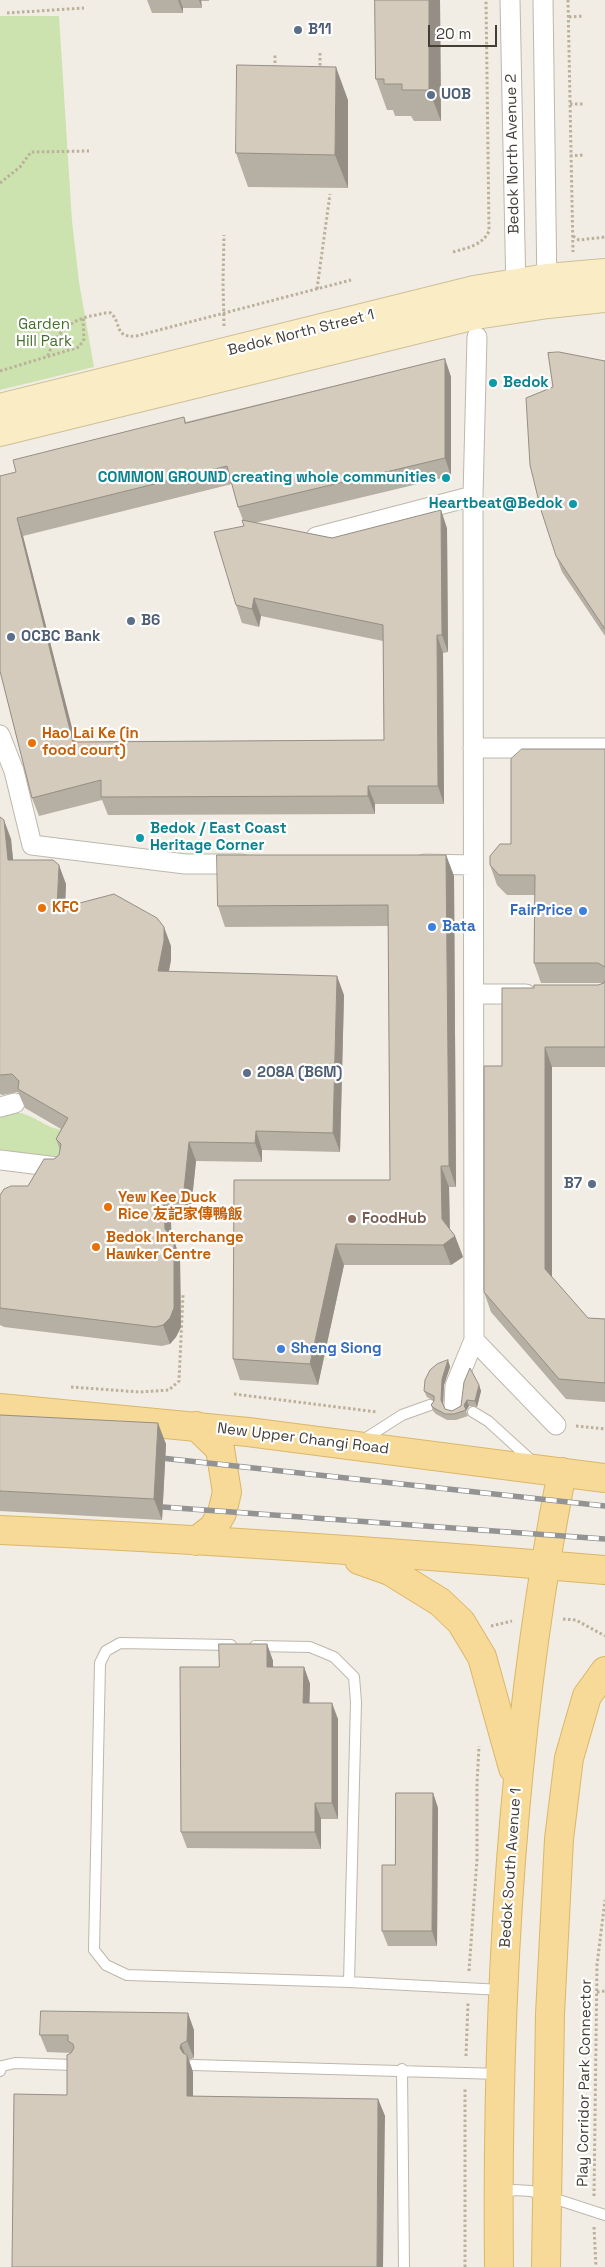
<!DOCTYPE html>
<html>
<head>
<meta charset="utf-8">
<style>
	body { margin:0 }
	#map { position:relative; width:605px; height:2267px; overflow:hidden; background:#f1ede4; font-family:"Space Grotesk",sans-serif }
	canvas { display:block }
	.scale { position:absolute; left:428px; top:25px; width:69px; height:22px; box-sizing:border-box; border:2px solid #423d35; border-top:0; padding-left:6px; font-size:15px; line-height:18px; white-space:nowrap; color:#423d35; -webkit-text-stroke:4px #fff; paint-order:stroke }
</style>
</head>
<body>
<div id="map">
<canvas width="605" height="2267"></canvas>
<div class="scale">20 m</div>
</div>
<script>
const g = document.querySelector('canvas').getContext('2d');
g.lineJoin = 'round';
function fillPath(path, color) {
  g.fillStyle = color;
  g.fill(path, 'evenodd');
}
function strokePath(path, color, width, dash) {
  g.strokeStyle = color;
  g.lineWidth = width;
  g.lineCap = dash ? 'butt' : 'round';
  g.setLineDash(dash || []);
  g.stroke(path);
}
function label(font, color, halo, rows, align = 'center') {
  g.font = font + ' "Space Grotesk","Noto Sans SC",sans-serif';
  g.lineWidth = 4.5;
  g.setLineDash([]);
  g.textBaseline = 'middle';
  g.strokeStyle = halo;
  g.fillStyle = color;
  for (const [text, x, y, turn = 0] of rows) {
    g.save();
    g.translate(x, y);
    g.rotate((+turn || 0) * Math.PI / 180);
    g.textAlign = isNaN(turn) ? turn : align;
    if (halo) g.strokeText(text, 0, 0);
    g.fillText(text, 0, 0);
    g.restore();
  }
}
const green = new Path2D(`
	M0,16H59L72,221L79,282L94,367L0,390Z
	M15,1112C36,1114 49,1133 72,1130L56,1159L0,1153V1117Z`);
const path = new Path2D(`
	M568,0L573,252
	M7,13L84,8
	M569,17L584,16
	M320,53V70
	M275,68V54
	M570,104H584
	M570,156L583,155
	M0,183L20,167L31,152L89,151
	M573,236L579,240L605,237
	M453,252C467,248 483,245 489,231L486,0
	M317,289L330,194
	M224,326L223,282L224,235
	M48,356C56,332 71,319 96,315C101,314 106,312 111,313C122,324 114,338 136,336L351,280
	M0,371L79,347L84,339L83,317
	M71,1387L140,1392L169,1390L179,1381L183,1295
	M234,1394L377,1412
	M576,1426L605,1429
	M563,1619L576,1620L605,1636
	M491,1626L512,1621
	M469,1971L477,1859V1784L479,1746
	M597,1992L605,1991
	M466,2056L468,2003
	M594,2196L597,1965L605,1900
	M594,2227L596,2267
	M465,2267V2088`);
const lane = new Path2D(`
	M473,1412L488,1421L532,1461
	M363,1440L402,1415L430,1405
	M231,1645L120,1643L106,1651L100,1663L94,1950L106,1965L127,1975L349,1982L502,1990
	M255,1646L310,1647L334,1657L354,1677L356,1702L349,1982
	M193,2065L500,2074
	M402,2069L404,2267
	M0,2071L2,2066L15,2063L74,2065
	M501,2195L514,2190L531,2191L605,2215`);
const street = new Path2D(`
	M510,0L516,294
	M543,0L547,290
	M316,537L473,496
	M0,735L14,771L32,845L185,864H242
	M473,748H605
	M424,864L473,865
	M474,994H526
	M0,1107L15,1103
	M0,1160L57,1167
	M474,1340L556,1425
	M454,1406L455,1386L474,1340L473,496L477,337`);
const secondary = new Path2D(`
	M0,408L474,290L547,278L605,273
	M0,432L476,315L548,304L605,298`);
const primary = new Path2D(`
	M0,1408L248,1432L605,1478
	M0,1530C202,1539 404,1553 605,1570
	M196,1541L213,1528L222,1513L227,1492L220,1449L196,1426
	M359,1560L390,1571L440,1602L461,1622L482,1657L513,1768
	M499,2267C496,2002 511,1733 562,1472
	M546,2267L550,2014L559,1839L569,1758L587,1696L605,1671`);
const rail = new Path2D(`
	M152,1457L605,1506
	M149,1506L605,1539`);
const wall = new Path2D(`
	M147,0H209V1H201L202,8H183V13H152Z
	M375,0H440L441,121H414L411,116H395L393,110H387L376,79Z
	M348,100V188L248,187L236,153Z
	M445,359L451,377V476L255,523L332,538L447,528L448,652L443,653L444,804H375V814L108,815L102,800L39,816L32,798L0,671L16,472L184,417L186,422ZM232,484L238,507L243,520L244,526L236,605L242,623L259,627L261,616L383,641L384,740L75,742L23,536Z
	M605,361V636L562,572L556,556L553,387Z
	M605,749V1067H552V1277L588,1318L605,1319V1402L566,1399L491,1312L484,1292L502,1066L534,988L598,985L604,983H541L534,963L535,895H507L497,885L490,865Z
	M0,817L11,839L13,860L66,884L65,906L171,946V960L169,971L344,995L340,1152L262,1150V1162L196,1161L190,1218L171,1221V1237L174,1240L180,1259L181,1327L176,1337L170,1344L162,1346L4,1327L0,1325V1195L28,1186L54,1159L59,1155L60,1150L56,1139L61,1129L25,1108L18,1092L2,1095L0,1094Z
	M446,855L454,876L456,1187H449L450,1229L455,1236L463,1257L451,1265H344L318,1385L240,1380L233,1359L390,1180L388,926L225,927L218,906Z
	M448,1360L450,1367L444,1385L443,1404L445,1409L452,1411L461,1406L479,1385L481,1391L477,1407L469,1406L466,1411L468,1416L456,1420H447L436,1414L433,1411L431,1405L434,1401L427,1397L424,1391Z
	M0,1415L166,1444L162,1520L0,1511Z
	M267,1644L273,1661V1667H304L310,1684L309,1703L338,1719V1819H321V1849L187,1848L181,1832L219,1667Z
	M433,1793L438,1808L437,1946H388L382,1931L395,1865Z
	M194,2030V2058L189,2060L193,2072V2096L378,2099L385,2116L67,2095L72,2053L47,2052L40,2035Z`);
const shadedWall = new Path2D(`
	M178,0H180L183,8V13Z
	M199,0H201L202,8Z
	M429,0H440L441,121L429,90Z
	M336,67L348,100V188L335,155Z
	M445,359L451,377V476L445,458Z
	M441,510L447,528L448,652L442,635Z
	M17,518L23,536L80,759L73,742Z
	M254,598L261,616L259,627L252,609Z
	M437,635L443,653L444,804L438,786Z
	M368,786L375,804V814L368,796Z
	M4,820L11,839L15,879L8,860Z
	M446,855L454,876L456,1187L449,1166Z
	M59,865L66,884L64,927L57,909Z
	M164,927L171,946V960L165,990L158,971Z
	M337,976L344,995L340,1152L333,1133Z
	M545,1047L552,1067V1289L545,1269Z
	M256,1131L262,1150V1162L255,1143Z
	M189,1142L196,1161L190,1218L183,1199Z
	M441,1166L449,1187L450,1240L442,1219Z
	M164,1203L171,1221L172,1248L165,1229Z
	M455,1236L463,1257L451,1265L443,1245Z
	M174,1240L180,1259L181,1327L176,1337L170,1344L163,1325Z
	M336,1244L344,1265L318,1385L310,1364Z
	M448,1360L450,1367L444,1385L443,1406L441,1400L442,1379Z
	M479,1385L481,1391L477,1407L475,1401Z
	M467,1400L469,1406L466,1411L464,1405Z
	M158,1423L166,1444L162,1520L154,1499Z
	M267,1644L273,1661V1683L267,1667Z
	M304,1667L310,1684L309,1719L303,1703Z
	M332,1703L338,1719V1819L332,1803Z
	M433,1793L438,1808L437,1946L432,1931Z
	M315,1803L321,1819V1849L315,1832Z
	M188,2013L194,2030V2058L187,2041Z
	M181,2044L187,2060V2055L193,2072V2114L187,2096L180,2048Z
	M378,2099L385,2116L383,2267H377Z`);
const building = new Path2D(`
	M375,0H429V90H402V84H384V79H376Z
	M237,65L336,67L335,155L236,153Z
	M559,352L605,361V629L556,556L541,510L530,465L526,398L553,387L548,353Z
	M445,359V458L238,507L227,466L17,518L73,742L384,740L383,625L254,598L252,609L236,605L214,532L244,526L242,520L332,538L441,510L442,635H437L438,786H368V796L101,797V780L32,798L0,671V476L16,472L13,460L184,417L185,423Z
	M522,749H605V967L598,963H534L535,875H499L490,865V856L500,844H511V759Z
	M0,817L4,820L8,860H53L59,865L57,909L114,894L157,918L164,927V941L158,971L337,976L333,1133L256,1131L255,1143L189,1142L183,1199L164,1203L165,1229L174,1240V1308L170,1318L163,1325L155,1327L0,1308V1195L4,1189L11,1186H28L44,1159H54L59,1155L61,1144L56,1139L68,1118L18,1089L19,1081L12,1074L0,1075Z
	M217,855H446L449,1166H441L442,1219L455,1236L443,1245L336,1244L310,1364L233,1359L234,1180H390L388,905L218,906Z
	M605,981V1047H545V1269L588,1318L605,1319V1383L559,1379L484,1292V1066H502V988H534V985H598L604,983Z
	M448,1360L442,1379L441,1400L445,1409L452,1411L461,1406L464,1382L470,1368L479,1385L475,1401L467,1400L464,1405L466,1410L454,1414H445L434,1408L431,1405L434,1401V1396L424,1391L425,1380L430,1370L437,1364Z
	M0,1415L158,1423L154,1499L0,1491Z
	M219,1644H267V1667H304L303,1703H332V1803H315V1832H181L180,1667H219Z
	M396,1793H433L432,1931H382V1865H395Z
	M41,2011L188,2013L187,2041L181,2044L180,2048L183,2053L187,2055V2096L378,2099L377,2267H12L14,2094L67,2095V2055L71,2053L74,2048L73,2044L68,2041V2035H40Z`);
const markers = [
	[298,30,5,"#5c6f8a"],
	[431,95,5,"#5c6f8a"],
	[493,383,5,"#0f9aa8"],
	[446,478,5,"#0f9aa8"],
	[573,504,5,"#0f9aa8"],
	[131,621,5,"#5c6f8a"],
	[11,637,5,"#5c6f8a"],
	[32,743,5,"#e8710a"],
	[140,838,5,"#0f9aa8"],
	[42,908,5,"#e8710a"],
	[583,911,5,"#3f7fe0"],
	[432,927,5,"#3f7fe0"],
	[247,1073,5,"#5c6f8a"],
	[592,1184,5,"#5c6f8a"],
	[108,1207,5,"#e8710a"],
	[352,1219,5,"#8d6e63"],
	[96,1247,5,"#e8710a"],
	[281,1349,5,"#3f7fe0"]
];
const serviceNames = [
	["B11",308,30],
	["UOB",441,95],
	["B6",141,621],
	["OCBC Bank",21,637],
	["208A (B6M)",257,1073],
	["B7",582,1184,"right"]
];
const streetNames = [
	["Bedok North Avenue 2",513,154,-91],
	["Bedok North Street 1",301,333,-14],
	["New Upper Changi Road",303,1439,7],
	["Bedok South Avenue 1",511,1868,-86],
	["Play Corridor Park Connector",585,2083,-89]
];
const parkNames = [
	["Garden",44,325],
	["Hill Park",44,342]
];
const cultureNames = [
	["Bedok",503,383],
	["COMMON GROUND creating whole communities",436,478,"right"],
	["Heartbeat@Bedok",563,504,"right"],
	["Bedok / East Coast",150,829],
	["Heritage Corner",150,846]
];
const foodNames = [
	["Hao Lai Ke (in",42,734],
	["food court)",42,751],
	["KFC",52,908],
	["Yew Kee Duck",118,1198],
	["Rice 友記家傳鴨飯",118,1215],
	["Bedok Interchange",106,1238],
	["Hawker Centre",106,1255]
];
const shopNames = [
	["FairPrice",573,911,"right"],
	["Bata",442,927],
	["Sheng Siong",291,1349]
];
const educationNames = [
	["FoodHub",362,1219]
];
fillPath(green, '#cce3af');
strokePath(lane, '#beb7ab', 12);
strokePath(street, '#beb7ab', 21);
strokePath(secondary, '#cebf97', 30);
strokePath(primary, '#dab769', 30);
strokePath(path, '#bcb09a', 3, [2.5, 2.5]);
strokePath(lane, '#fff', 10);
strokePath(street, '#fff', 19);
strokePath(secondary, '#faedc5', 28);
strokePath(primary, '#f7da97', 28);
strokePath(rail, '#939393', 5.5);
strokePath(rail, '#fff', 4, [11]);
fillPath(wall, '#b6afa3');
fillPath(shadedWall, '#948e84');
fillPath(building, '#d4cbbd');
strokePath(building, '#948e84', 1);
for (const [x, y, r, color] of markers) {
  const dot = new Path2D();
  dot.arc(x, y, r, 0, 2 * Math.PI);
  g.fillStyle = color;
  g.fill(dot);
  strokePath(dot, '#fff', 2);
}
label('bold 15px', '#4e5e75', '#fff', serviceNames, 'left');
label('15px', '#423d35', '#fff', streetNames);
label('15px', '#476f2c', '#fff', parkNames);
label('bold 15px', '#0d838f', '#fff', cultureNames, 'left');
label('bold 15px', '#c56008', '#fff', foodNames, 'left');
label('bold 15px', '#366cbe', '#fff', shopNames, 'left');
label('bold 15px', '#785e54', '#fff', educationNames, 'left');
</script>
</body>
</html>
